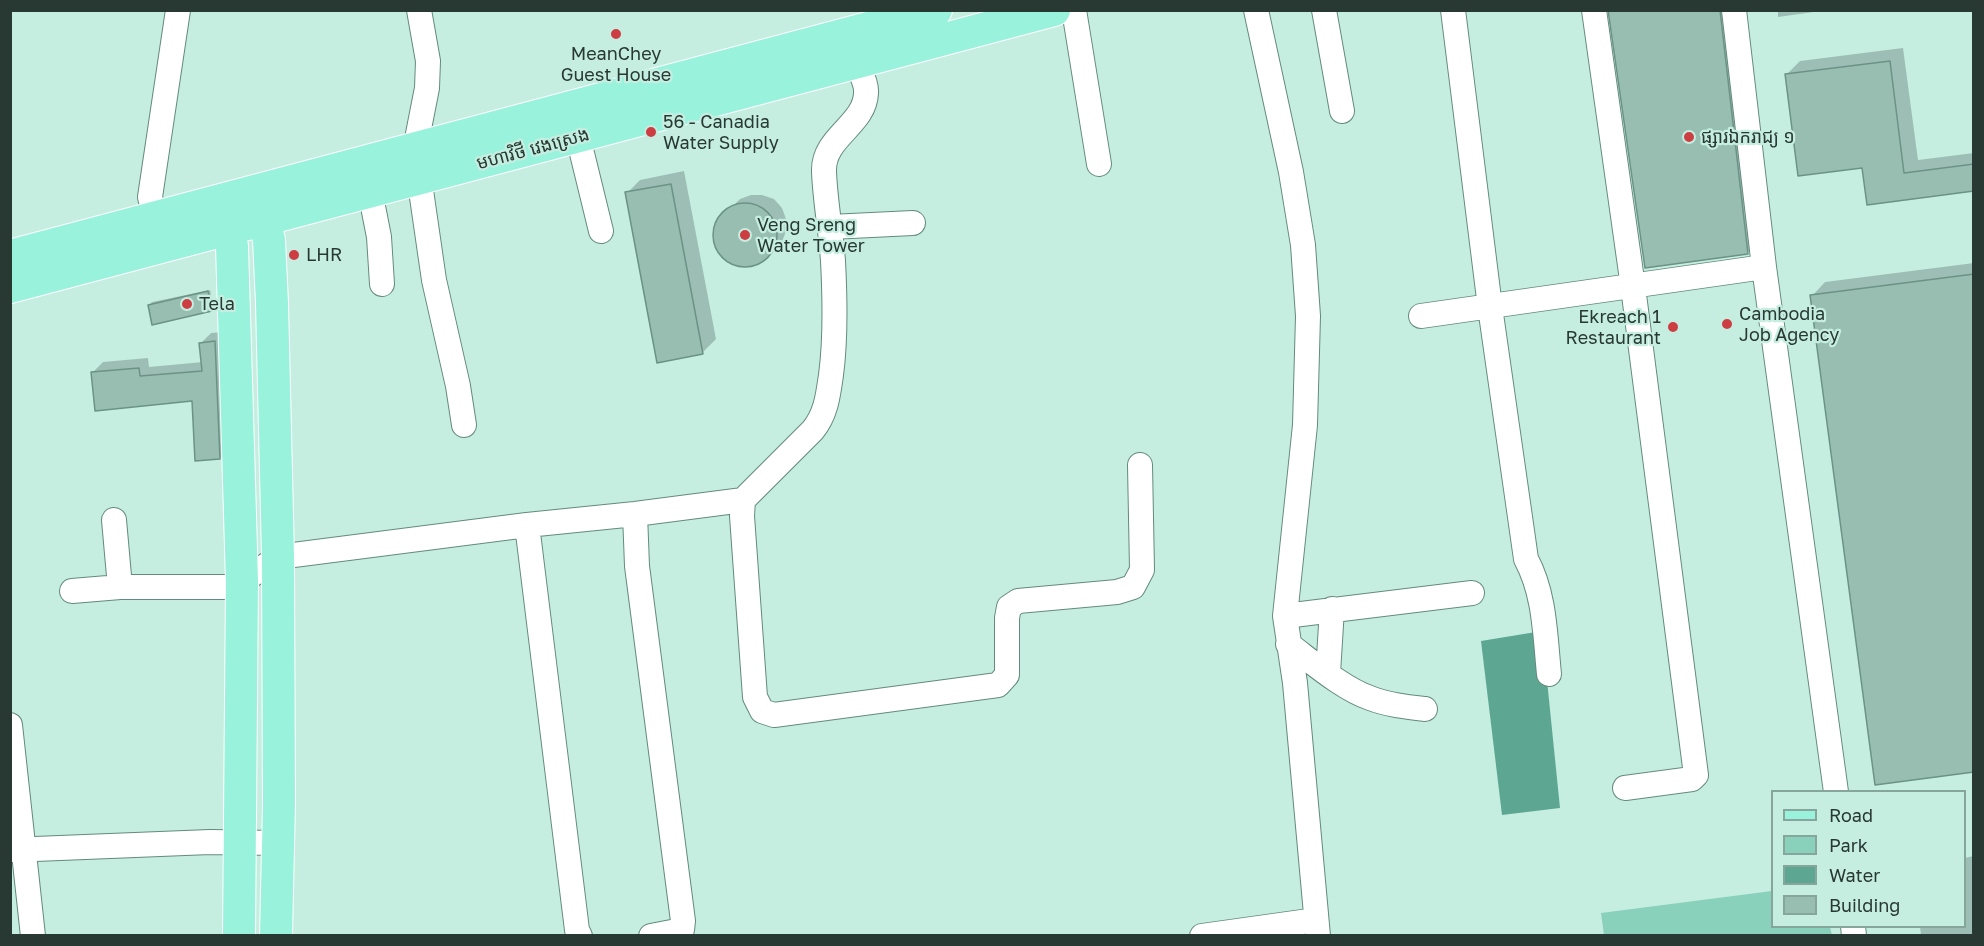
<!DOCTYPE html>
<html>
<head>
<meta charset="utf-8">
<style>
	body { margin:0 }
	#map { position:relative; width:1984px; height:946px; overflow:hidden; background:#c5eee1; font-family:"Golos Text",sans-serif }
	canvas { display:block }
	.frame { position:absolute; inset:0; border:12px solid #283833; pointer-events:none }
	.legend { position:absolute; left:1771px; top:790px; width:195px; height:138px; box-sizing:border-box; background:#c5eee1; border:2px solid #86a59b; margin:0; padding:8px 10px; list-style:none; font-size:18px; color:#283833 }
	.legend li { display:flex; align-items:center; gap:12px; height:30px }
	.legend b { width:30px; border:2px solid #86a59b }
</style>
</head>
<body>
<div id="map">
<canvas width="1984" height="946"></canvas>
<div class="frame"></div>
<ul class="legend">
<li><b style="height:8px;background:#99f2dc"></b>Road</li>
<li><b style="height:16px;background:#89d1bb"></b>Park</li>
<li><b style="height:16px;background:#5da792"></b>Water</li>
<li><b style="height:16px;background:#97beb1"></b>Building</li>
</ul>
</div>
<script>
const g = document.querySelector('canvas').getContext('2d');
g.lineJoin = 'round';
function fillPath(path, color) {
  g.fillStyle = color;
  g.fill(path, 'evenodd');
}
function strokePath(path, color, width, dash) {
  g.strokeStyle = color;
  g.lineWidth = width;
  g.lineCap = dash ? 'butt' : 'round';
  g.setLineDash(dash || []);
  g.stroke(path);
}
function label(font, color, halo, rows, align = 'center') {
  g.font = font + ' "Golos Text","Noto Sans Khmer",sans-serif';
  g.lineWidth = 4.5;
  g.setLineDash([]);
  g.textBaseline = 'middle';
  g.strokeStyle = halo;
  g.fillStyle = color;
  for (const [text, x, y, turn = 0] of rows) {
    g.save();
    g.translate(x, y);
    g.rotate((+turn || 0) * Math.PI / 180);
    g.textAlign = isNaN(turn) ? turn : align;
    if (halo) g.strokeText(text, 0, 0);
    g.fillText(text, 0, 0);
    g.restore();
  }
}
const green = new Path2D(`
	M1772,891V926L1830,927L1832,935H1604L1601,913Z`);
const water = new Path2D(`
	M1542,631L1560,808L1502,815L1481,641Z`);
const shadow = new Path2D(`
	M1610,10H1734L1761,239L1747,253Z
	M1778,10H1828L1778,17Z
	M1903,48L1918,160L1974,153V189L1863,166L1786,75L1800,61Z
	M684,171L716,339L702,353L627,193L640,180Z
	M751,195H762L774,199L782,208L786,219V231L782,242L762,261L751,265H739L728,261L720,252L715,241V229L720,218L731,208L740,199Z
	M1974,263V770L1812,296L1825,282Z
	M210,290L214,307L211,310L149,305L152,302Z
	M224,332L230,448L220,458L194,399L93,372L103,362L148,358L149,367L203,362L201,343L211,333Z
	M1974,856V936H1921L1920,926H1964V858Z`);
const building = new Path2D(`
	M1608,10H1720L1748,254L1645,268Z
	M1890,61L1904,173L1974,164V191L1867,205L1862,168L1798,176L1785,74Z
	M671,184L703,354L657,363L625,192Z
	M713 235a32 32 0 1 1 64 0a32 32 0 1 1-64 0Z
	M1974,274V772L1875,785L1810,295Z
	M208,291L212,311L152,325L148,305Z
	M215,341L220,459L195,461L192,401L95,411L91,372L139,368L140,376L202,371L199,343Z`);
const minor = new Path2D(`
	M419,10L428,61L427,88L415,149L434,280L458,386L464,425
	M1074,10L1099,164
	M1256,10L1291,172L1303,245L1308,316L1305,425L1285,616L1295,683L1318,936
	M1324,10L1342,111
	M1453,10L1490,307L1526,559C1545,594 1545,635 1549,674
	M1594,10L1633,287L1696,775L1692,779L1625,788
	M1734,10L1764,267L1836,792
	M857,63C860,72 867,84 866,93C865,125 823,137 824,171C825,201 831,231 833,261C835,299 836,338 831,375C828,396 826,414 813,430L743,500L742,516L755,697L762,711L774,715L998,685L1007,675V618L1009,607L1018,601L1117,592L1133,587L1142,570L1140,465
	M578,137L601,231
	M367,176L379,237L382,284
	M830,227L913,223
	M159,233L150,197L178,10
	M1421,316L1764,267
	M635,514L637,566L683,921L682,930L651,936
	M114,520L120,587
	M527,525L635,514L743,500
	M72,591L120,587H229L242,582L278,557L527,525L577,930L580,936
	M1285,616L1472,593
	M1288,644C1311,661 1343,689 1370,698C1388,705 1407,707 1425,709
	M1328,673L1332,609
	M10,725L33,936
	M10,850L210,842L278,843
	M1853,926L1854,936
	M1202,936L1316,920`);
const major = new Path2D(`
	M259,200L269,240L272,303L278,557L279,804L276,936
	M222,210L232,246L242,582L239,936
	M10,256L936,10
	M10,287L1054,10`);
const markers = [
	[616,34,6,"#cd3e42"],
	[651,132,6,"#cd3e42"],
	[1689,137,6,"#cd3e42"],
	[745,235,6,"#cd3e42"],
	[294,255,6,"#cd3e42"],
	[187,304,6,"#cd3e42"],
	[1727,324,6,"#cd3e42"],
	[1673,327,6,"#cd3e42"]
];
const poiNames = [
	["MeanChey",616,54,"center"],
	["Guest House",616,75,"center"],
	["56 - Canadia",663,122],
	["Water Supply",663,143],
	["ផ្សារឯករាជ្យ ១",1701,137],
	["Veng Sreng",757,225],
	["Water Tower",757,246],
	["LHR",306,255],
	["Tela",199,304],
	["Cambodia",1739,314],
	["Job Agency",1739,335],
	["Ekreach 1",1661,317,"right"],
	["Restaurant",1661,338,"right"]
];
const streetNames = [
	["មហាវិថី វេងស្រេង",533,149,-15]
];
fillPath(green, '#89d1bb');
fillPath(water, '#5da792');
fillPath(shadow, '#0003');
fillPath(building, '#97beb1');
strokePath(building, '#6c9286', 1.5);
strokePath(minor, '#648a7e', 26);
strokePath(major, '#fff', 34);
strokePath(minor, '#fff', 24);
strokePath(major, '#99f2dc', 32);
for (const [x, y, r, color] of markers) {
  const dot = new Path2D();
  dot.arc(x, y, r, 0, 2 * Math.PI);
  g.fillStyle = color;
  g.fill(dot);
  strokePath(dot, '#c5eee1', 2);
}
label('18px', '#283833', '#c5eee1', poiNames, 'left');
label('18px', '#283833', '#c5eee1', streetNames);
</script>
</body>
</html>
